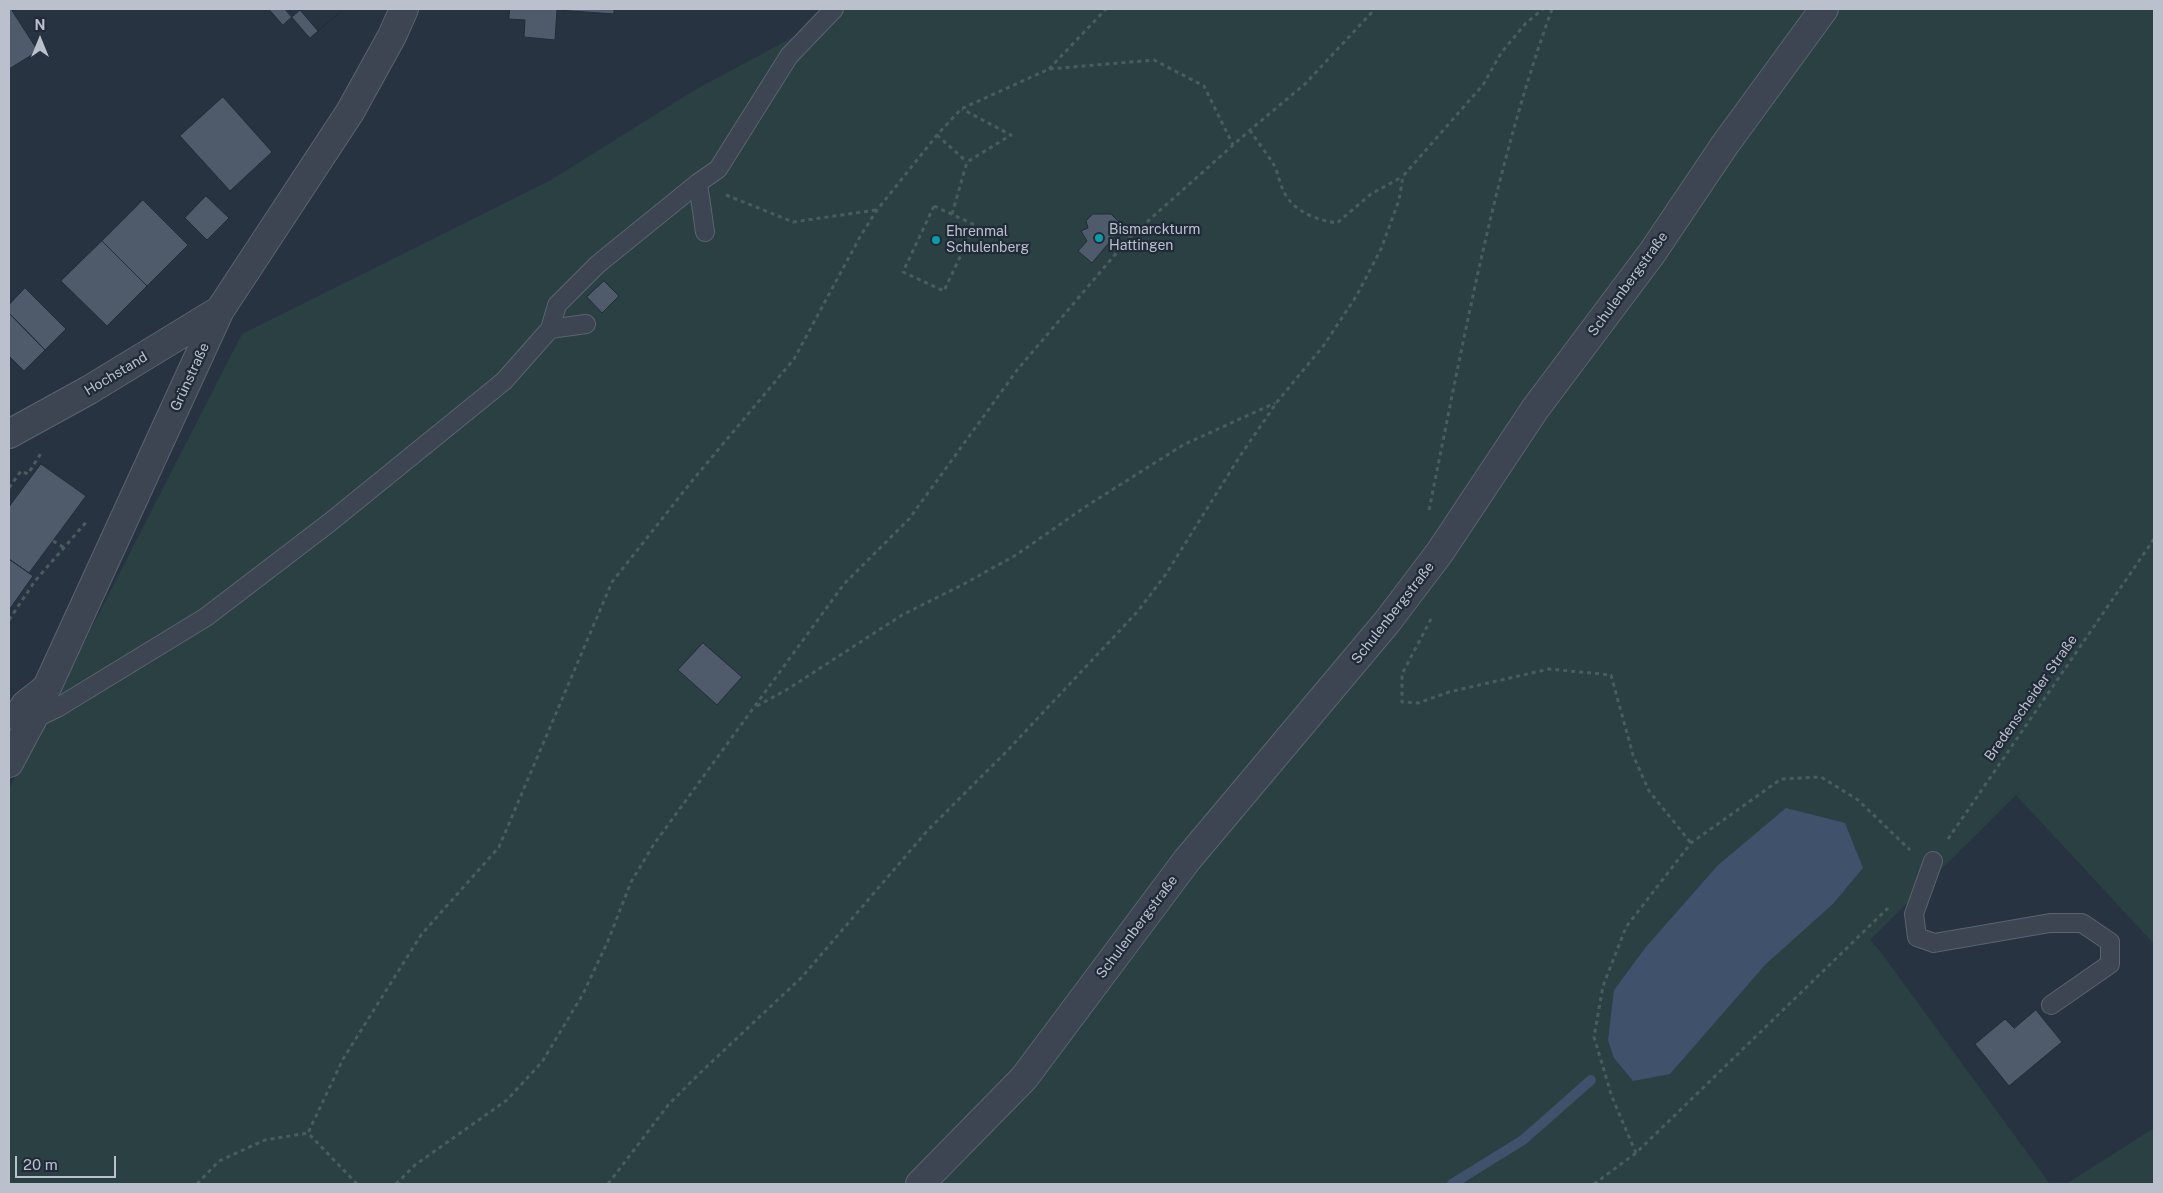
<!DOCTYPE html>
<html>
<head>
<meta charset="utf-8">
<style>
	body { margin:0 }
	#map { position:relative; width:2163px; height:1193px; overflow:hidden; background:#283342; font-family:"Public Sans",sans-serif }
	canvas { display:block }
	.frame { position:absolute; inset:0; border:10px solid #bac1cc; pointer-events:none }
	.north { position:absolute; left:15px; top:15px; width:50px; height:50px; -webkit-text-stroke:4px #212a38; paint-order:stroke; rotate:0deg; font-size:14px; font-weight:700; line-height:20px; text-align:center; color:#bac1cc }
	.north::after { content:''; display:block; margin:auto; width:18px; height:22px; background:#bac1cc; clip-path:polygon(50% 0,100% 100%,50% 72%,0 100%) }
	.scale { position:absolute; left:15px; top:1156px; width:101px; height:22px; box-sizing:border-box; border:2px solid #bac1cc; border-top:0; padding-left:6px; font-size:15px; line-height:18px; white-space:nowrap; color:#bac1cc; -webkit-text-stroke:4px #212a38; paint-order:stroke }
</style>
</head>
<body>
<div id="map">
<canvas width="2163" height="1193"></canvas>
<div class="frame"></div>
<div class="north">N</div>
<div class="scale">20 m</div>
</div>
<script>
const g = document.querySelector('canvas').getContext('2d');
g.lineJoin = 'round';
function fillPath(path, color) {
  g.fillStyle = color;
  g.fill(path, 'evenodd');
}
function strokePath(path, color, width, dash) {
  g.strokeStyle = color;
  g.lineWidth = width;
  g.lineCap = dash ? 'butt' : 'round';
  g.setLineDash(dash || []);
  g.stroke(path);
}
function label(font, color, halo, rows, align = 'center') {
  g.font = font + ' "Public Sans",sans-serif';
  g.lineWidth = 4.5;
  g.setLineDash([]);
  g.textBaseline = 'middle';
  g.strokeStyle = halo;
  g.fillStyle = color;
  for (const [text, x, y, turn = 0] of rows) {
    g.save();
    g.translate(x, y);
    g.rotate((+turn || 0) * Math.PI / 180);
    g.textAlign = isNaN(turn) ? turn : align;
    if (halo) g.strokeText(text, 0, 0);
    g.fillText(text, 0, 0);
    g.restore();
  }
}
const green = new Path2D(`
	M841,9H2154V944L2016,795L1870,940L1880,951L2050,1184H9V789L242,334L551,180L693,91L836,14ZM1717,866L1863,868L1833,904L1765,965L1614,990L1645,948Z
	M2154,1128V1184H2066Z`);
const water = new Path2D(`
	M1786,808L1845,823L1863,868L1833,904L1765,965L1670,1074L1633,1081L1614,1058L1608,1040L1614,990L1645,948L1717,866Z`);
const stream = new Path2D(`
	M1452,1184L1523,1140L1591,1080`);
const building = new Path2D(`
	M9,9H11L38,51L9,69Z
	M269,9H289L294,15L283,25Z
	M285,9H344L310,38Z
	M289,9H343L318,31L300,10L294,15Z
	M510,9H614V14L557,10L555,40L524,37L525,20L509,19Z
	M223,97L272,152L230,191L180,136Z
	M206,196L229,218L207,240L185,218Z
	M143,200L188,245L147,286L102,241Z
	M1093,214H1111L1123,226L1092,263L1078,251L1087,241L1081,231L1088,228L1086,221Z
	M102,241L147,286L107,326L61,281Z
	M604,281L619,296L602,313L587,297Z
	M25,288L66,329L45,350L9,313V305Z
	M9,313L45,350L24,371L9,356Z
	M41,464L86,496L29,573L9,559V507Z
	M9,559L33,576L9,610Z
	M703,643L742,677L717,705L678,670Z
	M2036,1010L2062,1042L2009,1086L1975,1044L2005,1019L2014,1028Z`);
const path = new Path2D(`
	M1049,69L1106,9
	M1250,130C1257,142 1267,153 1274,165C1278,172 1279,182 1283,190C1292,211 1316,220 1337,223L1371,194L1402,177
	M937,135L967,162
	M726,195L793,222L876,210
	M934,206L975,225L944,291L903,272Z
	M952,214L967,162L1011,135L962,109
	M9,488L21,471L28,474L41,453
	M1429,510C1463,344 1494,169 1552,9
	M53,541L63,547
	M1431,619L1402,674V702L1418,703L1449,692L1549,669L1611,675L1633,755L1649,791L1691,843
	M9,620L35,581L88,520
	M757,706L788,689L902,615L962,585L1016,555L1085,507L1183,445L1275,403
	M1948,839L2154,539
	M1636,1153L1612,1097L1594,1037L1603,986L1626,927L1691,843L1781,779L1821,777L1858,800L1910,850
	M197,1184L219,1161L265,1140L308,1133
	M357,1184L308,1133L343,1059L421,935L499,847L612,582L692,481L794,359L861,235L877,210L937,135L961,109L1049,69L1154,60L1204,86L1233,145
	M396,1184L415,1165L507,1100L542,1062L583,994L608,941L631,882L654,844L844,584L909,519L1018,369L1130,237L1250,130L1305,84L1375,9
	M608,1184L669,1104L702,1071L802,977L928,830L1007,751L1138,611L1166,574L1240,456L1277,402L1324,345L1357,295L1381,249L1399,200L1403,176L1483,85L1501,53L1526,23L1543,9
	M1594,1184L1636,1153L1888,908`);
const service = new Path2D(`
	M698,183L705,232
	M550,329L586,324
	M9,720L22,701L46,682
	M32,720L57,708L206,617L329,523L504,381L550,329L557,305L598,264L698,183L718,169L789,56L834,9
	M1933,861L1914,914L1917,937L1934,943L2050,923H2082L2110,942V964L2051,1005`);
const minor = new Path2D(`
	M9,434L89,390L220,310
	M9,763L32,720L220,310L350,112L392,36L404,9
	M920,1184L1024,1078L1187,860L1387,622L1440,552L1535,409L1652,253L1724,146L1824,9`);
const markers = [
	[1099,238,5,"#0f9aa8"],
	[936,240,5,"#0f9aa8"]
];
const poiNames = [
	["Bismarckturm",1109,230],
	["Hattingen",1109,246],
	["Ehrenmal",946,232],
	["Schulenberg",946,248]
];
const streetNames = [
	["Schulenbergstraße",1628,284,-54],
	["Hochstand",116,374,-31],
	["Grünstraße",190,377,-65],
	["Schulenbergstraße",1393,613,-52],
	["Bredenscheider Straße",2031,698,-55],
	["Schulenbergstraße",1137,927,-53]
];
fillPath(green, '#2a4043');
fillPath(water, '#3f516b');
strokePath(stream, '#3f516b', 10);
fillPath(building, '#4f5a6b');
strokePath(building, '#232c3a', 1);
strokePath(service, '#5b636f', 20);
strokePath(minor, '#5b636f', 30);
strokePath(path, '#495d60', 3, [4, 4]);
strokePath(service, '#3d4552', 18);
strokePath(minor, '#3d4552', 28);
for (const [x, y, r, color] of markers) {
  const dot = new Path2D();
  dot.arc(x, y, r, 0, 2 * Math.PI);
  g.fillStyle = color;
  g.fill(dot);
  strokePath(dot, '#212a38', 2);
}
label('14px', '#bac1cc', '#212a38', poiNames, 'left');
label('14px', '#bac1cc', '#212a38', streetNames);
</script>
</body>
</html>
